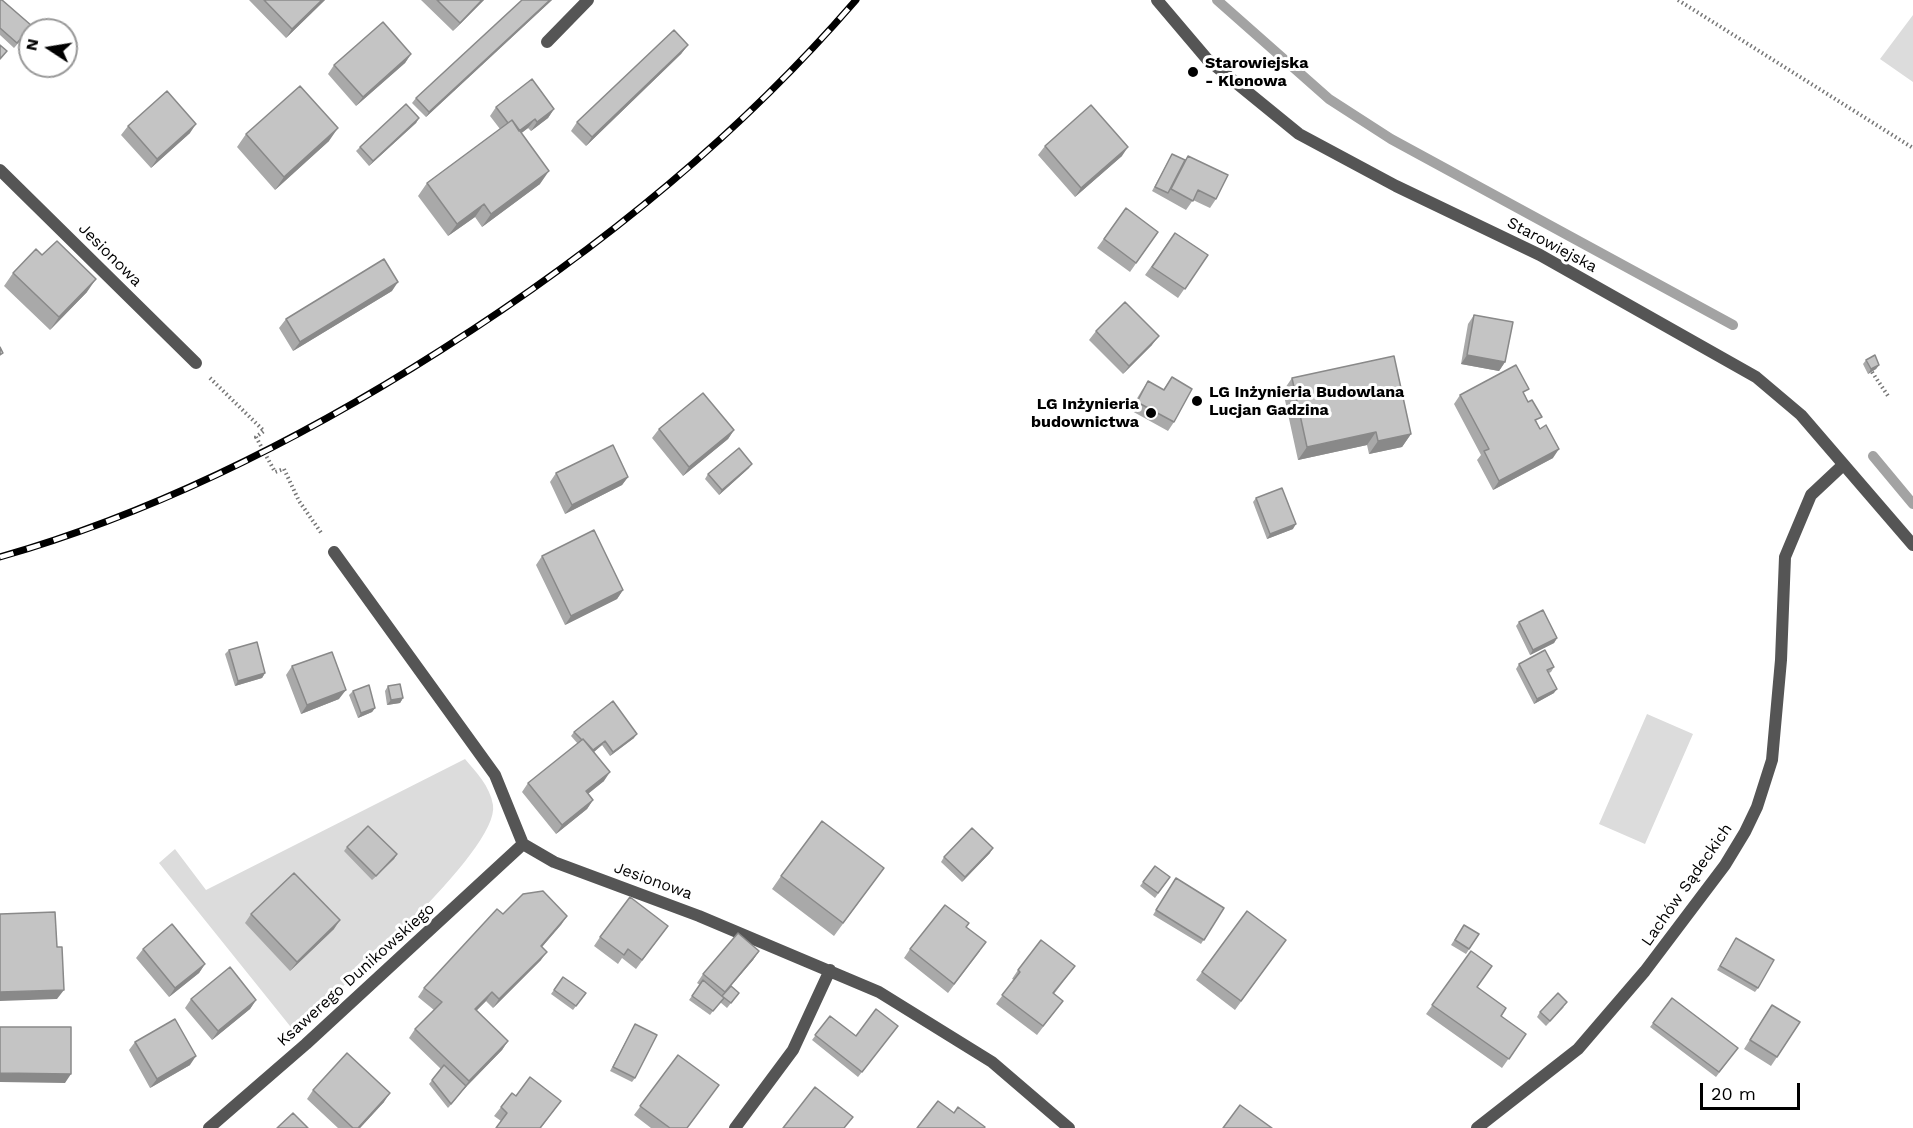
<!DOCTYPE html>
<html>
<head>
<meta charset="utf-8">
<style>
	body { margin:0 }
	#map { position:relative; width:1913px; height:1128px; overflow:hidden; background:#fff; font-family:"Work Sans",sans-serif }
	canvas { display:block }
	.north { position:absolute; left:18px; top:18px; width:60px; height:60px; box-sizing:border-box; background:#fff; border:2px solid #999; border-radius:50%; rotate:282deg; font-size:16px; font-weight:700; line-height:24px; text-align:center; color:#000 }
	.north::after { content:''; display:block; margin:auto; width:21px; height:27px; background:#000; clip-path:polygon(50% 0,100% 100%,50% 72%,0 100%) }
	.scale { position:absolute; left:1700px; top:1083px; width:100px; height:27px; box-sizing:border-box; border:3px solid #000; border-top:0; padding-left:8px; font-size:18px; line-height:21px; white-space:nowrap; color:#000; -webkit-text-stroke:4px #fff; paint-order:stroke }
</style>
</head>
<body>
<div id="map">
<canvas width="1913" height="1128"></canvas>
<div class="north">N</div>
<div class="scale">20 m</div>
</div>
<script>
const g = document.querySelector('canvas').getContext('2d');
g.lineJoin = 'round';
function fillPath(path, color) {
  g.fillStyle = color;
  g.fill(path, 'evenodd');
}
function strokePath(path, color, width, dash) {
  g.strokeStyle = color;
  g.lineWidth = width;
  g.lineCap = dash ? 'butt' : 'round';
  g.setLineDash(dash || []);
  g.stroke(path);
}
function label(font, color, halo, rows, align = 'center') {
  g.font = font + ' "Work Sans",sans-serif';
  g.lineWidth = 6;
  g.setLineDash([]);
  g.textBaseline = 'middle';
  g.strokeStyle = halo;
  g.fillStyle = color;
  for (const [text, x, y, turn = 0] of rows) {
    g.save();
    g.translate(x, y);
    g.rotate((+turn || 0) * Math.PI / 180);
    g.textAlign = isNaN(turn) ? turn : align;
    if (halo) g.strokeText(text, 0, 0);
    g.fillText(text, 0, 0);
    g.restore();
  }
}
const green = new Path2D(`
	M1913,15V82L1880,59Z
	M1647,714L1693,734L1645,844L1599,824Z
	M465,759C476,772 490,786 493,805C500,851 331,996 294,1031L159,863L175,849L206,890Z`);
const stream = new Path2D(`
	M1217,0L1329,99L1391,139L1733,325
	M1873,456L1913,504`);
const path = new Path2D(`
	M1678,0L1913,148
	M1872,372L1888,396
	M210,378L264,431L256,437L275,472L284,469L299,501L322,534`);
const minor = new Path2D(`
	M1157,0L1207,59L1299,134L1396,186L1540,255L1756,377L1801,415L1913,545
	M547,42L588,0
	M0,170L196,363
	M334,552L495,775L523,844L554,862L699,916L879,992L992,1062L1069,1128
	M209,1128L306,1044L523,844
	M735,1128L793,1050L830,970
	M1477,1128L1578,1049L1645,971L1725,865L1745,832L1757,807L1772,760L1781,660L1785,557L1811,495L1843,465`);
const rail = new Path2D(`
	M0,557C157,512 303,438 441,350C594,253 737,138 856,0`);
const wall = new Path2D(`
	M0,0L29,31L14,48L0,35Z
	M249,0H325L286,38Z
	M421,0H484L453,31Z
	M522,0H552L426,117L412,103L416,98Z
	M688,45L681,54L586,146L571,131L577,122Z
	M411,54L405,63L356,106L328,74L334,65Z
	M496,107L554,109L548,118L531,131L528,128L521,133L540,184L482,227L475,217L448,236L418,196L427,183L500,129L490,116Z
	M419,118L416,123L369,166L356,151L360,147Z
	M128,126L190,133L151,168L121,135Z
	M246,134L329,141L275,190L237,147Z
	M1045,146L1122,156L1075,197L1038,155Z
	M1172,154L1185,160L1188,156L1216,199L1210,208L1193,200L1186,210L1152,191Z
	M1126,208L1158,232L1130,272L1097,248Z
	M1175,233L1208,255L1178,298L1145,275Z
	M42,255L87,292L50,330L4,286L13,273Z
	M392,291L293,351L279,328L286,319Z
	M1474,315L1505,362L1499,371L1461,364L1468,324Z
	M1096,331L1152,345L1123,374L1089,340Z
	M1866,360L1879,365L1876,369L1868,374L1863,364Z
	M1172,377L1174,422L1168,431L1130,410L1142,390L1148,381L1163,390Z
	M1292,378L1411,434L1402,447L1369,454L1367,445L1298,460L1283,391Z
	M1460,395H1525L1553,458L1493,490L1477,460L1481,455L1454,404Z
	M659,429L734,430L728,439L683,476L652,438Z
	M749,468L719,495L705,479L708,474Z
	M556,473L628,477L622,485L565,514L550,482Z
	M1256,498L1293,529L1267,539L1253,502Z
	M542,556L623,590L617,599L565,625L536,565Z
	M1519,622L1557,638L1554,643L1530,655L1516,626Z
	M229,650L265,673L262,678L235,686L225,654Z
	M1519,664L1554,667L1551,672L1549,673L1554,693L1534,704L1516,669Z
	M292,666L339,699L301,714L286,675Z
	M388,686L403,698L400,703L387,705L385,691Z
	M353,691L375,708L372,712L358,718L349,695Z
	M574,732L634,738L610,756L602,745L594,752L604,781L588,794L593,800L587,809L556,834L522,792L528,783L578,744L571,736Z
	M347,847L397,854L394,859L372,880L344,851Z
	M990,853L962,882L941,862L944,857Z
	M1155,866L1170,877L1155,898L1140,886Z
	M884,868L834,936L772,889L781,876Z
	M1176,878L1224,908L1201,944L1153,915Z
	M1247,911L1286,940L1235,1010L1196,980Z
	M251,914L334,929L290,971L245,923Z
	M503,914L567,916L542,947L541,960L493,1008L486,1001L476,1011L508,1041L502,1050L463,1090L448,1108L429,1084L441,1069L409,1038L415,1029L434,1010L418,997L424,988Z
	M969,923L966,927L980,951L948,993L904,958L910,949Z
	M1464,925L1479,934L1466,954L1451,945Z
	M668,926L636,969L622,958L618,964L594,946L600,937Z
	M1733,943L1758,988L1755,992L1717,970Z
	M143,949L205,964L199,973L169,997L136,958Z
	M759,951L753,960L731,986L739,993L727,1008L720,1002L710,1015L689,1000L700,985L697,983L703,974Z
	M1471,951L1477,987L1501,1016L1526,1034L1502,1068L1426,1014Z
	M1075,966L1054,994L1063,1001L1037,1035L996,1004L1014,980L1012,979L1018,970Z
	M563,977L586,993L573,1010L551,994Z
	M1672,998L1738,1048L1716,1077L1650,1027Z
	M191,999L256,1000L250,1009L212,1040L185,1008Z
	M1564,1007L1546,1026L1537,1017L1540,1012Z
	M1766,1014L1777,1057L1771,1066L1744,1049Z
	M830,1016L856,1036L898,1026L858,1077L812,1040Z
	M635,1024V1078L632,1082L610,1071Z
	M135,1042L190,1065L150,1088L129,1050Z
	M678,1055L688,1128H651L634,1115Z
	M313,1090L384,1102L360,1128H338L307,1099Z
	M516,1096L561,1101L541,1128H496L501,1121L494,1116L501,1107Z`);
const shadedWall = new Path2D(`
	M322,0H325L286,38L292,29Z
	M482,0H484L453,31L460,23Z
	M550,0H552L426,117L429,112Z
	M688,45L681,54L586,146L592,137Z
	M411,54L405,63L356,106L363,97Z
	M554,109L548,118L531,131L537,122Z
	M419,118L416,123L369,166L373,161Z
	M535,119L528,128L509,143L515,134Z
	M196,124L190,133L151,168L157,159Z
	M338,128L329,141L275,190L284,177Z
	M1128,147L1122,156L1075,197L1081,188Z
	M549,171L540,184L482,227L491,214Z
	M484,204L475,217L448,236L457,224Z
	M96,279L87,292L50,330L59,317Z
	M398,282L392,291L293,351L300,342Z
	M1159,336L1152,345L1123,374L1129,366Z
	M1467,355L1505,362L1499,371L1461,364Z
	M1879,365L1876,369L1868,374L1871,369Z
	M734,430L728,439L683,476L689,467Z
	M1376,432L1367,445L1298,460L1307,447Z
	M1411,434L1402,447L1369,454L1378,441Z
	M1559,449L1553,458L1493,490L1499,481Z
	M752,464L749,468L719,495L722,490Z
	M628,477L622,485L565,514L572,505Z
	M1296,524L1293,529L1267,539L1270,534Z
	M623,590L617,599L565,625L571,616Z
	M1557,638L1554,643L1530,655L1533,650Z
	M265,673L262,678L235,686L238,681Z
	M1557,689L1554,693L1534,704L1537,699Z
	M346,690L339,699L301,714L307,705Z
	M403,698L400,703L387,705L391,700Z
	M375,708L372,712L358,718L361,713Z
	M637,734L634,738L610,756L613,752Z
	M605,741L602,745L589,756L592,751Z
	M610,772L604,781L580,800L586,791Z
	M593,800L587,809L556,834L562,825Z
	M993,848L990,853L962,882L965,877Z
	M397,854L394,859L372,880L376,876Z
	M567,916L561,925L535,955L541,946Z
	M340,920L334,929L290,971L297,962Z
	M759,951L753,960L722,996L725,992Z
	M547,952L541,960L493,1008L499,999Z
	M205,964L199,973L169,997L175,988Z
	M64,990L57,999L0,1001V992Z
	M492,992L486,1001L469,1018L475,1009Z
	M256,1000L250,1009L212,1040L218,1031Z
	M508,1041L502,1050L463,1090L448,1108L469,1081Z
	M196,1056L190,1065L150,1088L157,1079Z
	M0,1073L71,1074L65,1083L0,1082Z
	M390,1093L384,1102L360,1128H358Z`);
const building = new Path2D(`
	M0,0H2L32,26L17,43L0,28Z
	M264,0H322L292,29Z
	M437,0H482L460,23Z
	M522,0H550L429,112L416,98Z
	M383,22L411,54L363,97L334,65Z
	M674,30L688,45L592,137L577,122Z
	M0,45L7,51L0,59Z
	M532,79L554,109L537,122L535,119L519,131L512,120L508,123L496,107Z
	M300,86L338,128L284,177L246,134Z
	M167,91L196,124L157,159L128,126Z
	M406,104L419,118L373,161L360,147Z
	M1091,105L1128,147L1081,188L1045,146Z
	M512,120L549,171L491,214L484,204L457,224L427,183Z
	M1172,154L1185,160L1168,193L1155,187Z
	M1188,156L1228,175L1216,199L1198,190L1193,201L1171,189Z
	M1126,208L1158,232L1136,263L1104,239Z
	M1175,233L1208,255L1185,289L1152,267Z
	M57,241L96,279L59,317L13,273L36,249L42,255Z
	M384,259L398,282L300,342L286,319Z
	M1125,302L1159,336L1129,366L1096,331Z
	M1474,315L1513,322L1505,362L1467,355Z
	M0,347L3,353L0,355Z
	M1875,355L1879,365L1871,369L1866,360Z
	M1394,356L1411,434L1378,441L1376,432L1307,447L1292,378Z
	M1516,365L1529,389L1523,392L1528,402L1532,400L1542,417L1535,420L1540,429L1546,425L1559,449L1499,481L1484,451L1489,449L1460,395Z
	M1172,377L1192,389L1174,422L1137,402L1148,381L1164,390Z
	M703,393L734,430L689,467L659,429Z
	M613,445L628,477L572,505L556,473Z
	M739,448L752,464L722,490L708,474Z
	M1282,488L1296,524L1270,534L1256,498Z
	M594,530L623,590L571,616L542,556Z
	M1543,610L1557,638L1533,650L1519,622Z
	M257,642L265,673L238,681L229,650Z
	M1545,650L1554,667L1547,670L1557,689L1537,699L1519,664Z
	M332,652L346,690L307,705L292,666Z
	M400,684L403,698L391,700L388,686Z
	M369,685L375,708L361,713L353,691Z
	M613,701L637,734L613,752L605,741L593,750L583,739L582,740L574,732Z
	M583,739L610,772L586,791L593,800L562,825L528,783Z
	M822,821L884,868L843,923L781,876Z
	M368,826L397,854L376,876L347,847Z
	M972,828L993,848L965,877L944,857Z
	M1155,866L1170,877L1158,893L1143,882Z
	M294,873L340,920L297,962L251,914Z
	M1176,878L1224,908L1204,940L1156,910Z
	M543,891L567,916L541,946L547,952L499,999L492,992L475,1009L508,1041L469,1081L415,1029L442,1002L424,988L497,909L503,914L523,894Z
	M630,897L668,926L642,960L628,949L624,955L600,937Z
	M945,905L969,923L966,927L986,942L954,984L910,949Z
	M1247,911L1286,940L1241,1001L1202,972Z
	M55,912L57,947H62L64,990L0,992V914Z
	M172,924L205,964L175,988L143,949Z
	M1464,925L1479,934L1469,949L1455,940Z
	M738,933L759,951L725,992L703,974Z
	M1736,938L1774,960L1758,988L1720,966Z
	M1041,940L1075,966L1053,993L1063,1001L1043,1026L1002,995L1020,972L1018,970Z
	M1471,951L1492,966L1477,987L1506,1008L1501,1016L1526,1034L1509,1059L1432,1005Z
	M230,967L256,1000L218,1031L191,999Z
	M563,977L586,993L576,1006L554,990Z
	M703,980L724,998L713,1011L692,996Z
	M731,986L739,993L731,1003L722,996Z
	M1558,993L1567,1002L1550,1021L1540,1012Z
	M1672,998L1738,1048L1719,1072L1653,1023Z
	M1772,1005L1800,1022L1777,1057L1750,1040Z
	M876,1009L898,1026L862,1072L815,1035L830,1016L856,1036Z
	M175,1019L196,1056L157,1079L135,1042Z
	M635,1024L657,1035L635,1078L613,1067Z
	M0,1027H71V1074L0,1073Z
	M347,1053L390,1093L358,1128H353L313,1090Z
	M678,1055L719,1085L687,1128H670L640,1106Z
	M444,1065L466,1086L451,1104L432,1080Z
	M530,1077L561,1101L540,1128H496L507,1113L501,1107L512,1093L516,1096Z
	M815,1087L853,1117L844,1128H783Z
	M938,1101L954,1113L958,1107L985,1127L984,1128H917Z
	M1240,1105L1272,1128H1223Z
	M293,1113L308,1128H277Z`);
const markers = [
	[1193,72,6,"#000"],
	[1197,401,6,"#000"],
	[1151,413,6,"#000"]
];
const poiNames = [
	["Starowiejska",1205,63],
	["- Klonowa",1205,81],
	["LG Inżynieria Budowlana",1209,392],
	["Lucjan Gadzina",1209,410],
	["LG Inżynieria",1139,404,"right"],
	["budownictwa",1139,422,"right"]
];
const streetNames = [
	["Starowiejska",1552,245,28],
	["Jesionowa",110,255,45],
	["Jesionowa",653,881,20],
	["Lachów Sądeckich",1687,885,-55],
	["Ksawerego Dunikowskiego",356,975,-42]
];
fillPath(green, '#dcdcdc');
strokePath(stream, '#a3a3a3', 10);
strokePath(path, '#777', 4, [1.5, 3]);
strokePath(minor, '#555', 12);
strokePath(rail, '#000', 7);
strokePath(rail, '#fff', 4.5, [14]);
fillPath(wall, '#a9a9a9');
fillPath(shadedWall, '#898989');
fillPath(building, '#c4c4c4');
strokePath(building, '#898989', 1.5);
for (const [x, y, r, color] of markers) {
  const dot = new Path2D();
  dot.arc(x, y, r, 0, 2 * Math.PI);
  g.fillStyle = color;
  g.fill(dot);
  strokePath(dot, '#fff', 2);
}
label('bold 16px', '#000', '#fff', poiNames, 'left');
label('16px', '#000', '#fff', streetNames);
</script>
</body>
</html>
